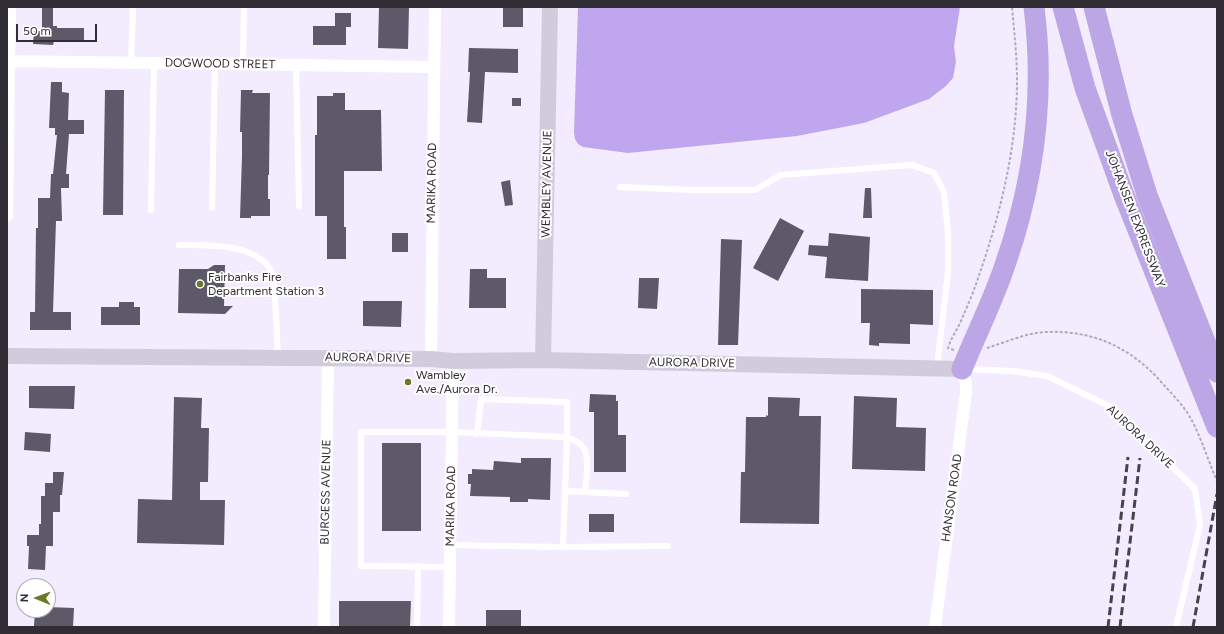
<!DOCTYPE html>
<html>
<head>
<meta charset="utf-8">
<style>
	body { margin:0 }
	#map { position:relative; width:1224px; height:634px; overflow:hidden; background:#f2ecfe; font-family:Figtree,sans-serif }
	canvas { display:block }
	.frame { position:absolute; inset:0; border:8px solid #302d34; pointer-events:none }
	.north { position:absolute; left:16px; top:578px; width:40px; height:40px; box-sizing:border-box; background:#fff; border:1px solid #acabae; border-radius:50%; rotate:271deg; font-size:11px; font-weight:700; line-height:16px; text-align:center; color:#302d34 }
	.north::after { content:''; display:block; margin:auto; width:14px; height:18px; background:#687a28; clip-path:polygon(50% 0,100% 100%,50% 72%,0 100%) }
	.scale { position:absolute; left:16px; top:24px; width:81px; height:18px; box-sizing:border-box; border:2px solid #302d34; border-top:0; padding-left:5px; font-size:12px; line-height:14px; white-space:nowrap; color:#302d34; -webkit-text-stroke:3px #fff; paint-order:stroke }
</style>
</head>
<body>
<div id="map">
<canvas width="1224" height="634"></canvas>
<div class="frame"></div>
<div class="north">N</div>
<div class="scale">50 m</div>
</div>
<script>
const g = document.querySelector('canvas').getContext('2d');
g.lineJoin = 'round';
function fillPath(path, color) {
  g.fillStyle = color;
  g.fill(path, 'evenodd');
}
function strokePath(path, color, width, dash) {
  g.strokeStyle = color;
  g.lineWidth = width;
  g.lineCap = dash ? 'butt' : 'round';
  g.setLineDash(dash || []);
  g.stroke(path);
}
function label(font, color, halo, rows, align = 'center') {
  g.font = font + ' Figtree,sans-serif';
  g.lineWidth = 4;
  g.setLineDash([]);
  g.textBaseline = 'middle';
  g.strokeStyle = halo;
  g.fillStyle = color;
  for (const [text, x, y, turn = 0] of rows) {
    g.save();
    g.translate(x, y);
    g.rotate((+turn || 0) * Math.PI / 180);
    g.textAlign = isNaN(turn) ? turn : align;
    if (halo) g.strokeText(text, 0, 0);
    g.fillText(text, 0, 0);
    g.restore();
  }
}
const water = new Path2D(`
	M578,7H960L954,46L956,62L953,78L946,86L929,99L864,123L797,136L628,153L583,147L578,144L575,139L574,133Z`);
const building = new Path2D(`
	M42,7H53V26H57V28H84V41H54L53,45L33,44L34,31H42Z
	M379,7H409L408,49L378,48Z
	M503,7H523V27H503Z
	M335,13H351V27H346V45H313V26H335Z
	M469,48L518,49V73L485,72L482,123L467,122L470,72H468Z
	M51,82H62V92L69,93L68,120H84V134H69L66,174H69V188H61L62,221H56L53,312H71V330H30V312H35L36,228H38V198H50L51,174H53L57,135H55V128H49Z
	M105,90H124L123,215H103Z
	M241,90H253L252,93H270L269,175H268V199H270V216H251V218H240L242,156V132H240Z
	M333,93H345V110H381L382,171H344V227H346V259H327V216H315V135H317V96H333Z
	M512,98H521V106H512Z
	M510,180L513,205L505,206L501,182Z
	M865,188H871L872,218H863Z
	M780,218L804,231L778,281L753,268Z
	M392,233H408V252H392Z
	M829,233L870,237L868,281L825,278L827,257L808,255L809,245L828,246Z
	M721,239L742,240L738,345H718Z
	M214,265H225L224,306H233L225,314L178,313L179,269H208Z
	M470,269H487V278H506V308H469Z
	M639,278H659L657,309L638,308Z
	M861,289L933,290V325L910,324V344L879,343V346L869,345L870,323H861Z
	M363,301H402L401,327L363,326Z
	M119,302H134V307H140V325H101V307H119Z
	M29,386H75L74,409L29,408Z
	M590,394L616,395V401H618V435H626V472H594V412H589Z
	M854,396L897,398L896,427L926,428L925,471L852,469Z
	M174,397L202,398L201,428H209L208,482H200V500H225L224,545L137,543L138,499L172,500Z
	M768,397L800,398L799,416H821L819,524L740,523L741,472H745L746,417H766V415L768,416Z
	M25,432L51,434L50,452L24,450Z
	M382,443H421V531H382Z
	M521,458H551L550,500L528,499V502H510V497L470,496L471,484H468V474H472V469L493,470L494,461L521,463Z
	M53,472H64L62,495H60V512H53V546H46L45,570L28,569L29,546H27V535H39V524H41V496H45V483H53Z
	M589,514H614V532H589Z
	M339,601H411L410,626L339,627Z
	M48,607L74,608L73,627L34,626L35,610H48Z
	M486,610H521V627H486Z`);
const path = new Path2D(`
	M987,348C1006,342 1026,333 1046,332C1094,330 1132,348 1163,384C1172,394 1183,405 1190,417C1201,437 1208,460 1217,481
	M954,350L948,348C951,338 957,330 961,321C966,309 972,296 976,284C999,219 1017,150 1017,80C1017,55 1014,31 1012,7`);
const lane = new Path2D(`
	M131,63L133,7
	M243,64L244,7
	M296,65L299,206
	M620,187L692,190H755L781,175L912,165L934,173L944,192L948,232V272L937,367
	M212,208L215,64
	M151,210L154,63
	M179,245C206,245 253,243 270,269C276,278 277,342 278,358
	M966,369L1013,371L1047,376L1111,407L1195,489L1200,525L1176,627
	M477,434L481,399L567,402V437C571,439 577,441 581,445C591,453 586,480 585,492
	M565,491L626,494
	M450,545L563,547
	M450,567L361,566V432H452L567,437L563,547L668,546
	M417,627L418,566`);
const street = new Path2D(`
	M7,61L433,67
	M7,216L10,7
	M431,359L435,7
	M324,627L328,358
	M449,627L453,361
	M935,627L966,393V383L962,369`);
const secondary = new Path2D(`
	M7,356L431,359L453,361L543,360L962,369
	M543,360L550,7`);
const highway = new Path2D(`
	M1063,7L1085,88L1103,137L1124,195L1217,427
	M1094,7L1122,115L1147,195L1217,372
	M962,369C976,334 993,301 1005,265C1034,182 1045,94 1034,7`);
const rail = new Path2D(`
	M1108,627L1128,457
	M1120,627L1140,458
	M1193,627L1217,494`);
const markers = [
	[200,284,4,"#687a28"],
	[408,382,4,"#687a28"]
];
const streetNames = [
	["DOGWOOD STREET",220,64,1],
	["MARIKA ROAD",432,183,-89],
	["WEMBLEY AVENUE",547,184,-89],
	["JOHANSEN EXPRESSWAY",1135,219,69],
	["AURORA DRIVE",368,358,1],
	["AURORA DRIVE",692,363,1],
	["AURORA DRIVE",1140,437,43],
	["BURGESS AVENUE",326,492,-89],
	["HANSON ROAD",952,498,-82],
	["MARIKA ROAD",451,506,-89]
];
const poiNames = [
	["Fairbanks Fire",208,277],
	["Department Station 3",208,291],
	["Wambley",416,375],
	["Ave./Aurora Dr.",416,389]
];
fillPath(water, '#c0a6ef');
fillPath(building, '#5e5968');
strokePath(path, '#afaab9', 2, [3, 2]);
strokePath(lane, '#fff', 6);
strokePath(street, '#fff', 12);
strokePath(secondary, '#d2cbdc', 16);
strokePath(highway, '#bca6e5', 21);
strokePath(rail, '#47434b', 3, [8, 4]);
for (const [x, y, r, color] of markers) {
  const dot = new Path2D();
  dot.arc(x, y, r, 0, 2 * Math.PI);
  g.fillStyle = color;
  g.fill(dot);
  strokePath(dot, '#fff', 1.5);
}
label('12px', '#302d34', '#fff', streetNames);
label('12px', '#302d34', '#fff', poiNames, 'left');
</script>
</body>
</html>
